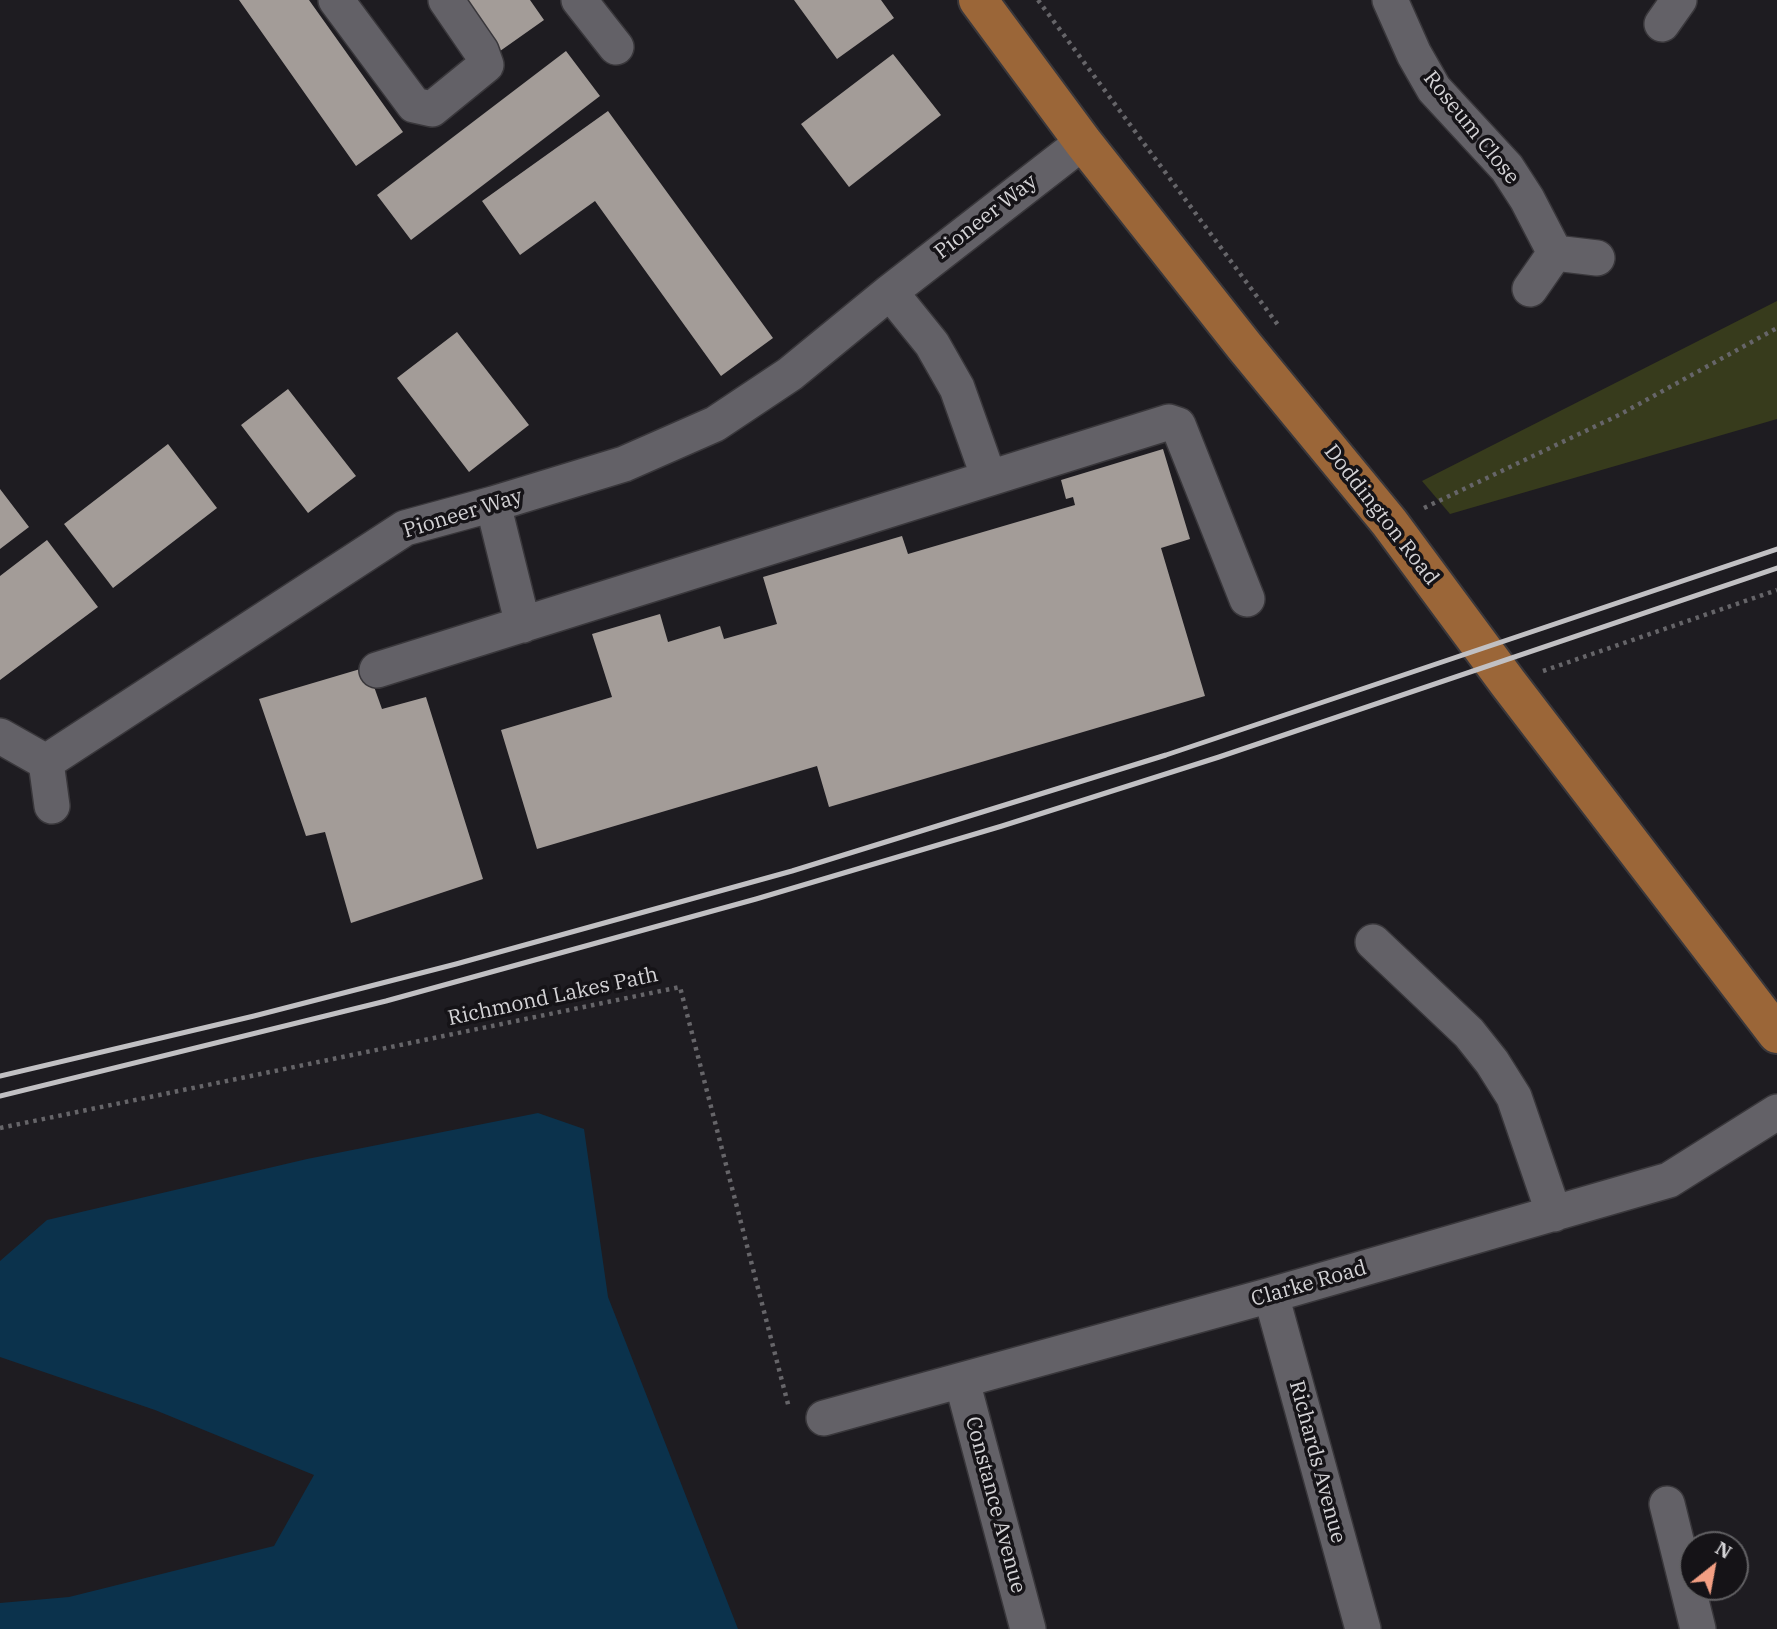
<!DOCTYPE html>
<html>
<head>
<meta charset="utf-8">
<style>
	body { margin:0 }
	#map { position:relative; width:1777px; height:1629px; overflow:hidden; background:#1e1c21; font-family:"IBM Plex Serif",serif }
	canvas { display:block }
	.north { position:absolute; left:1679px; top:1531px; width:70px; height:70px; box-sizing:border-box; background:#151317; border:2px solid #616063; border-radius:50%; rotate:31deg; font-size:19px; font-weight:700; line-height:28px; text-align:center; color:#d4d3d6 }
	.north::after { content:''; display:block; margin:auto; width:24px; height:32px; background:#f39f83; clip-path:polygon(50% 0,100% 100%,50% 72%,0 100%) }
</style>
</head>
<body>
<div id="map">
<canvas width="1777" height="1629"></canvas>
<div class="north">N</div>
</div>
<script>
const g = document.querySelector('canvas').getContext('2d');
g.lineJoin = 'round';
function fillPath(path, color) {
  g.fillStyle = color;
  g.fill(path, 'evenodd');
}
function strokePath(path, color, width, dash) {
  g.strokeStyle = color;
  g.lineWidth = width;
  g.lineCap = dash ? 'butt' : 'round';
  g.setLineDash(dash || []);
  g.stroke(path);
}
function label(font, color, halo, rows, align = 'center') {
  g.font = font + ' "IBM Plex Serif",serif';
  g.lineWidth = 7;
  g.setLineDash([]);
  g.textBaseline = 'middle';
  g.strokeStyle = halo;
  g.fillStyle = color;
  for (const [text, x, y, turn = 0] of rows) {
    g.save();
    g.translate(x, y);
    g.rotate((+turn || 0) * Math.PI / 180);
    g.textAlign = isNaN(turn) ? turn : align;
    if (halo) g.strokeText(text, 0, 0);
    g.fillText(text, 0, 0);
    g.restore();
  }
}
const green = new Path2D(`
	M1777,301V419L1450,514L1422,481Z`);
const water = new Path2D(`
	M538,1113L584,1129L608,1297L738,1629H0V1603L69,1597L274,1546L314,1475L155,1410L0,1357V1261L47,1220L307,1159Z`);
const building = new Path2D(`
	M239,0H309L403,132L356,166Z
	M452,0H530L544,20L493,56Z
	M794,0H881L894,18L837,59Z
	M566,51L600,96L411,240L377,195Z
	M893,54L941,115L849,187L801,124Z
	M608,111L773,338L721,376L595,201L520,255L482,201Z
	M457,332L529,425L469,472L397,378Z
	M288,389L356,476L308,513L241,425Z
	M168,444L217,508L113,588L64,524Z
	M1163,449L1190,539L1161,548L1205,696L829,807L817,766L537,849L501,730L612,697L592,634L660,614L668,642L720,626L724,639L777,624L763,577L902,536L908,554L1075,505L1073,497L1066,499L1061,480Z
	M0,489L29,527L0,549Z
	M47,540L98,607L0,680V576Z
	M367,667L382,709L426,697L483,879L351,923L325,832L306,836L259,699Z`);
const path = new Path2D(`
	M1038,0L1278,325
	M1424,508L1619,415L1777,328
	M1543,671L1777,590
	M0,1128L680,987L789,1408`);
const minor = new Path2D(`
	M336,0L414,105L432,109L486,65L481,51L446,0
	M579,0L616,47
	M1390,0L1414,54L1434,89L1507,168L1527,199L1555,253
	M1662,24L1679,0
	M1530,289L1555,253L1597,258
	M890,292L932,344L957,388L989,478
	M493,504L523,625
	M377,670L1169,422L1178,425L1247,599
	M0,736L46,762L52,806
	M46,762L405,528L493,504L624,464L715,424L790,374L890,292L1083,142
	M1373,942L1469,1033L1492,1062L1514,1097L1554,1214
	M1271,1295L1363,1629
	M962,1381L1028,1629
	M824,1418L1271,1295L1669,1180L1777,1112
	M1667,1504L1698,1629`);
const major = new Path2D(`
	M978,0L1083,142L1245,347L1389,522L1508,683L1777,1034`);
const rail = new Path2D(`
	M0,1076L254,1016L456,964L792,871L1166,755L1777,549
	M0,1096L386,1001L756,899L1002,826L1219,757L1777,568`);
const streetNames = [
	["Roseum Close",1471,128,51],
	["Pioneer Way",986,217,-38],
	["Pioneer Way",463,514,-17],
	["Doddington Road",1381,515,52],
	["Richmond Lakes Path",553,997,-12],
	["Clarke Road",1309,1284,-16],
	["Richards Avenue",1317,1462,75],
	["Constance Avenue",995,1505,75]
];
fillPath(green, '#373b1c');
fillPath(water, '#0b324c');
fillPath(building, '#a39c98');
strokePath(minor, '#39373b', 38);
strokePath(major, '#39373b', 42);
strokePath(path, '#666569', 4.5, [3.5, 5]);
strokePath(minor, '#636167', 35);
strokePath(major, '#9b6638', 38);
strokePath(rail, '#c1c0c3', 5);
label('21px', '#d4d3d6', '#151317', streetNames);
</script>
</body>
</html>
